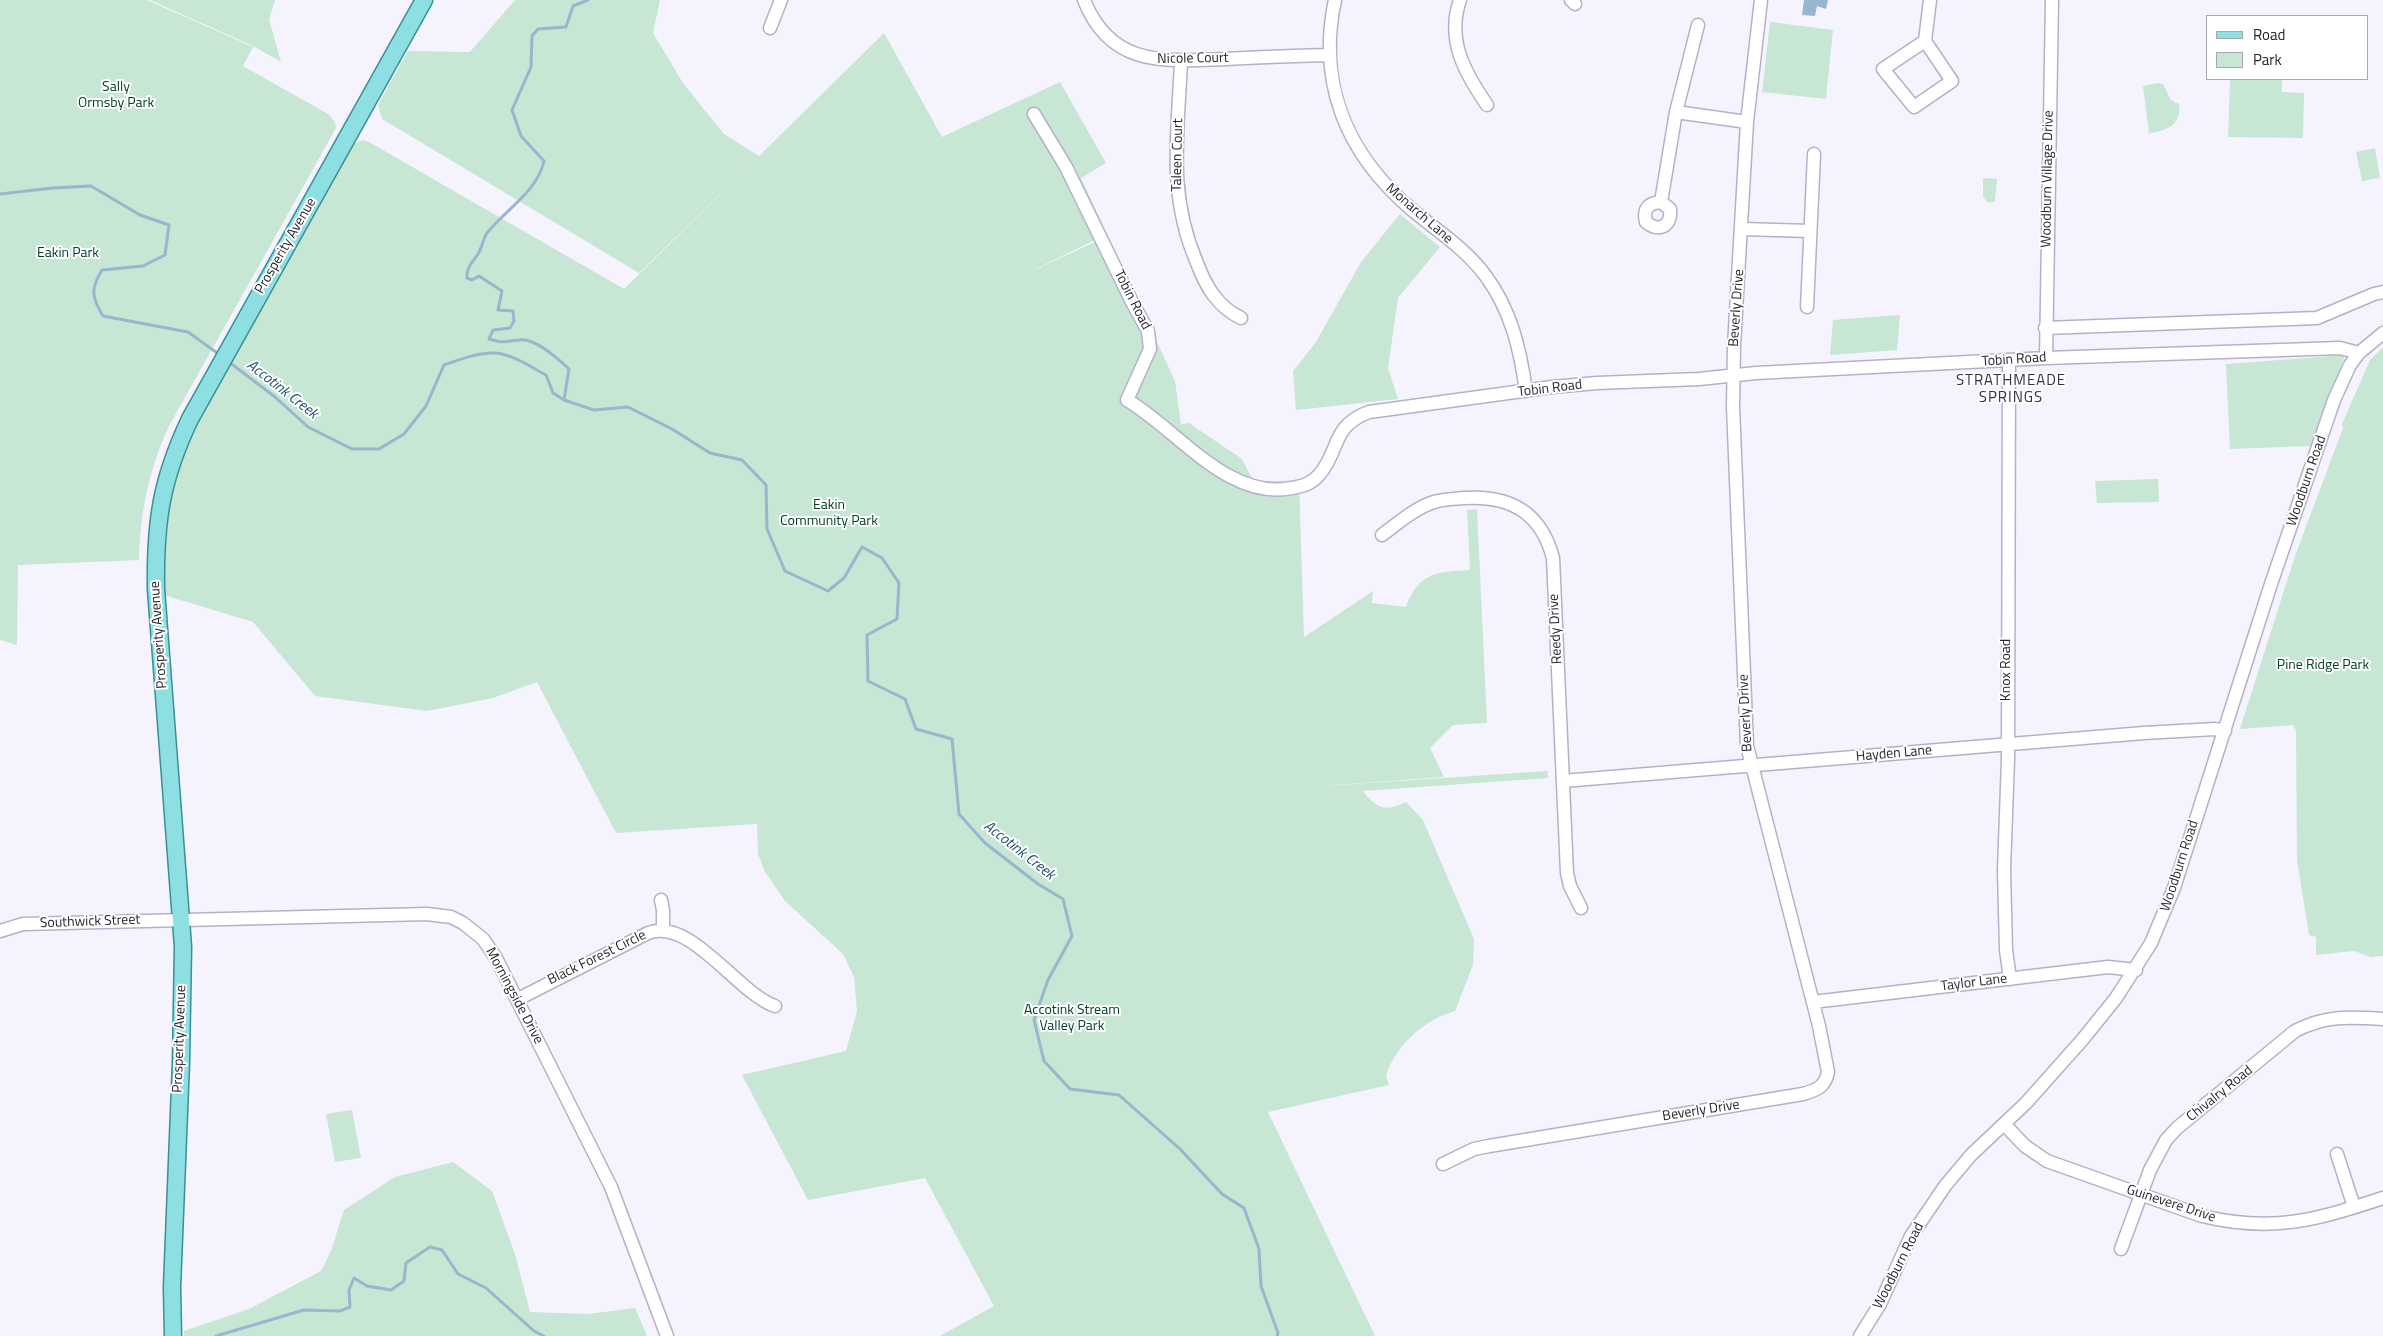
<!DOCTYPE html>
<html>
<head>
<meta charset="utf-8">
<style>
	body { margin:0 }
	#map { position:relative; width:2383px; height:1336px; overflow:hidden; background:#f5f4fe; font-family:"Titillium Web",sans-serif }
	canvas { display:block }
	.legend { position:absolute; left:2206px; top:15px; width:162px; height:65px; box-sizing:border-box; background:#fff; border:1px solid #a8a7ab; margin:0; padding:6px 9px; list-style:none; font-size:15px; color:#26242e }
	.legend li { display:flex; align-items:center; gap:10px; height:25px }
	.legend b { width:25px; border:1px solid #a8a7ab }
</style>
</head>
<body>
<div id="map">
<canvas width="2383" height="1336"></canvas>
<ul class="legend">
<li><b style="height:6px;background:#8edfe2"></b>Road</li>
<li><b style="height:14px;background:#c7e6d3"></b>Park</li>
</ul>
</div>
<script>
const g = document.querySelector('canvas').getContext('2d');
g.lineJoin = 'round';
function fillPath(path, color) {
  g.fillStyle = color;
  g.fill(path, 'evenodd');
}
function strokePath(path, color, width, dash) {
  g.strokeStyle = color;
  g.lineWidth = width;
  g.lineCap = dash ? 'butt' : 'round';
  g.setLineDash(dash || []);
  g.stroke(path);
}
function label(font, color, halo, rows, align = 'center') {
  g.font = font + ' "Titillium Web",sans-serif';
  g.lineWidth = 4;
  g.setLineDash([]);
  g.textBaseline = 'middle';
  g.strokeStyle = halo;
  g.fillStyle = color;
  for (const [text, x, y, turn = 0] of rows) {
    g.save();
    g.translate(x, y);
    g.rotate((+turn || 0) * Math.PI / 180);
    g.textAlign = isNaN(turn) ? turn : align;
    if (halo) g.strokeText(text, 0, 0);
    g.fillText(text, 0, 0);
    g.restore();
  }
}
const green = new Path2D(`
	M0,0H147L253,47L243,66L328,114L335,122L336,128L169,426C149,469 140,513 139,560L18,565L17,645L0,640Z
	M150,0H275L269,19L281,62L253,46Z
	M515,0H660L653,33L683,83L724,134L759,156L639,273L382,119L378,105L408,51L470,52Z
	M1770,22L1833,30L1826,99L1762,92Z
	M884,33L942,137L1060,82L1106,163L1081,178L1107,234L1019,277L1108,236L1175,381L1181,424L1189,423L1242,459L1254,482L1299,480L1304,637L1373,591L1372,603L1406,607C1419,572 1436,572 1470,570L1467,510L1477,509L1487,723L1453,725L1430,748L1444,777L1308,787L1547,771L1548,778L1363,791C1377,809 1385,812 1406,802L1423,820L1474,939L1473,965L1455,1011C1424,1020 1397,1044 1386,1075L1389,1085L1268,1112L1375,1336H940L994,1306L925,1178L808,1200L742,1075L846,1051L857,1011L854,977L843,954L785,901L764,870L758,854L757,824L616,833L537,682L493,698L427,711L315,696L253,622L164,595L161,557L174,474L195,425L352,144L363,140L369,142L624,289Z
	M2230,79H2282V92L2304,93L2303,138L2228,137Z
	M2157,83L2163,84L2171,100L2179,104C2183,124 2165,132 2149,133L2143,86Z
	M2375,148L2380,178L2362,181L2356,152Z
	M1983,178L1997,179L1995,202H1988L1983,197Z
	M1400,214L1440,247L1398,298L1388,368L1398,399L1296,410L1293,371L1316,342L1361,262Z
	M1900,315L1897,350L1830,355L1833,320Z
	M2383,347V956L2371,957L2354,951L2316,955V937L2309,935L2297,860L2296,731L2293,725L2240,729L2295,556L2343,428L2342,424L2370,360Z
	M2345,355L2312,446L2230,449L2226,364Z
	M2158,479L2159,502L2097,503L2095,481Z
	M352,1110L361,1158L335,1162L326,1114Z
	M453,1162L492,1191L515,1254L530,1312L588,1314L635,1308L647,1336H184V1331L249,1309L321,1271L331,1251L344,1210L395,1177Z`);
const water = new Path2D(`
	M1804,0H1828L1826,9L1817,6L1815,16L1802,15Z`);
const stream = new Path2D(`
	M0,194L53,188L91,186L140,215L169,225L165,255L143,266L102,270C90,289 92,298 103,316L188,332L220,355
	M229,362L275,397L308,427L352,449H379L404,434L426,406L444,365C459,360 478,352 495,353C512,354 531,367 546,375L553,393L564,400L594,410L628,407L672,429L710,453L742,460L766,485L767,529L785,571L828,591L844,578L862,547L882,558L899,583L897,619L867,635L868,681L905,699L916,729L952,739L959,814L985,843L1038,884L1063,899L1072,936L1048,980L1034,1020L1044,1061L1070,1089L1119,1095L1180,1149L1222,1194L1244,1208L1259,1249L1261,1286L1278,1333L1277,1336
	M564,400L569,369C558,359 536,338 519,340C504,341 506,344 489,339L493,330L510,328L514,321L513,311L498,310L502,291L479,276L472,280L467,278C466,268 472,263 478,254C482,248 483,239 487,233C506,209 537,192 544,161L521,136L512,110L531,67L532,36L538,29L566,27L573,6L588,0
	M216,1336L304,1310L340,1311L350,1307L349,1290L354,1278L367,1286L391,1290L404,1281L406,1263L430,1247L442,1250L458,1274L486,1288L534,1331L544,1336`);
const minor = new Path2D(`
	M1084,0C1111,68 1165,61 1226,59C1260,57 1295,56 1329,55
	M1335,0C1317,84 1347,154 1411,209C1436,230 1465,248 1485,275C1511,310 1520,348 1526,391
	M1460,0C1446,40 1465,73 1487,105
	M1571,0L1575,4
	M770,28L781,0
	M1925,41L1883,69L1914,107L1952,81L1925,41L1930,0
	M1181,61C1178,134 1167,193 1197,263C1206,287 1218,307 1241,318
	M1676,112L1747,122
	M1034,114L1066,167L1132,302L1148,331L1150,349L1127,400C1178,430 1228,501 1292,488C1303,486 1311,484 1319,475C1340,451 1331,426 1369,412L1552,387L1597,383L1699,379L1756,373L2046,358L2340,348L2359,353
	M1661,202L1670,209C1672,226 1659,233 1646,222C1643,209 1648,203 1661,202L1676,112L1698,25
	M1742,229L1810,231
	M1807,307L1814,154
	M2045,328L2317,318L2374,294L2383,292
	M2046,358L2052,0
	M2009,361L2008,759L2004,870L2006,950L2010,979
	M1382,535C1398,523 1415,508 1434,502C1444,499 1454,499 1464,498C1510,495 1541,512 1553,558L1567,873L1570,886L1581,908
	M1563,781L2144,733L2215,729L2225,731
	M661,900L663,910V930
	M0,931L23,924L427,914L451,917L463,923L483,939L496,958L611,1187L667,1336
	M518,999L648,933C691,917 737,993 775,1006
	M1813,1002L2108,967L2136,970
	M2004,1124L2025,1146L2047,1161L2202,1216C2273,1233 2316,1220 2383,1198
	M2337,1154L2354,1207
	M1443,1164L1474,1149L1489,1146L1803,1094C1817,1090 1825,1087 1828,1072L1819,1026L1747,746L1733,407L1734,346L1747,122L1761,0
	M2121,1249L2150,1170L2166,1140L2177,1128L2295,1031C2326,1015 2349,1017 2383,1019
	M1860,1336L1880,1304L1911,1236L1945,1186L1971,1155L2026,1103L2083,1039L2116,998L2151,943L2174,888L2271,584L2334,400L2350,365L2359,353L2383,333`);
const major = new Path2D(`
	M173,1336L172,1287L181,1062L183,947L156,589C155,522 161,480 190,419L424,0`);
const streetNames = [
	["Nicole Court",1193,59,-1],
	["Taleen Court",1178,155,-89],
	["Woodburn Village Drive",2048,179,-89],
	["Monarch Lane",1419,214,41],
	["Prosperity Avenue",286,246,-60],
	["Tobin Road",1132,300,63],
	["Beverly Drive",1737,308,-86],
	["Tobin Road",2014,360,-4],
	["Tobin Road",1550,389,-7],
	["Woodburn Road",2307,481,-71],
	["Reedy Drive",1556,629,-93],
	["Prosperity Avenue",159,635,-94],
	["Knox Road",2007,670,-90],
	["Beverly Drive",1746,713,-93],
	["Hayden Lane",1894,754,-5],
	["Woodburn Road",2180,866,-72],
	["Southwick Street",90,922,-2],
	["Black Forest Circle",597,958,-26],
	["Taylor Lane",1974,983,-7],
	["Morningside Drive",514,996,62],
	["Prosperity Avenue",180,1039,-88],
	["Chivalry Road",2220,1094,-39],
	["Beverly Drive",1701,1111,-9],
	["Guinevere Drive",2171,1204,18],
	["Woodburn Road",1899,1266,-63]
];
const parkNames = [
	["Sally",116,88],
	["Ormsby Park",116,104],
	["Eakin Park",68,254],
	["Eakin",829,506],
	["Community Park",829,522],
	["Pine Ridge Park",2323,666],
	["Accotink Stream",1072,1011],
	["Valley Park",1072,1027]
];
const neighbourhoodNames = [
	["STRATHMEADE",2011,381],
	["SPRINGS",2011,398]
];
const waterNames = [
	["Accotink Creek",282,390,38],
	["Accotink Creek",1019,851,38]
];
fillPath(green, '#c7e6d3');
fillPath(water, '#98b6cd');
strokePath(stream, '#98b6cd', 3);
strokePath(minor, '#b5b0ca', 15);
strokePath(major, '#399097', 19);
strokePath(minor, '#fff', 12);
strokePath(major, '#8edfe2', 16);
label('14px', '#26242e', '#fff', streetNames);
label('14px', '#004025', '#fff', parkNames);
g.letterSpacing = '1px';
label('15px', '#353045', '#fff', neighbourhoodNames);
g.letterSpacing = '0px';
label('italic 15px', '#1f5071', '#fff', waterNames);
</script>
</body>
</html>
